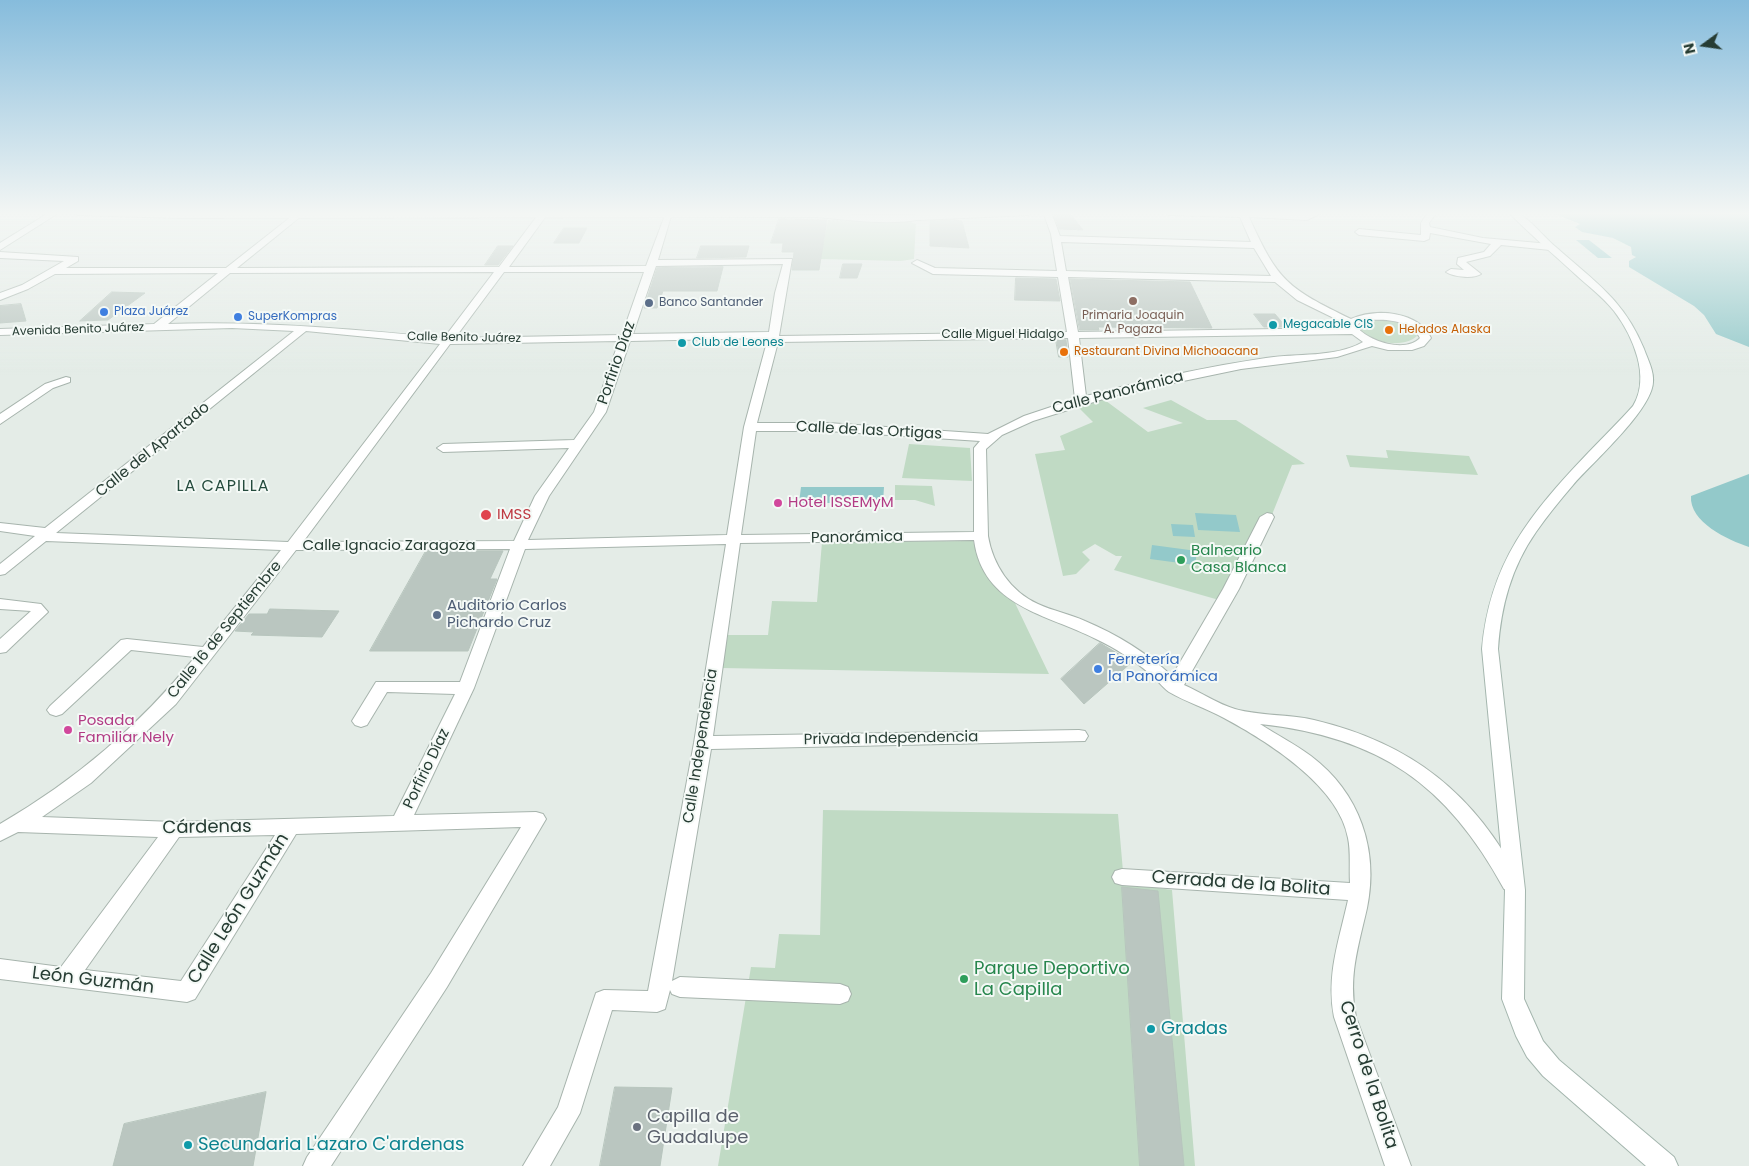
<!DOCTYPE html>
<html>
<head>
<meta charset="utf-8">
<style>
	body { margin:0 }
	#map { position:relative; width:1749px; height:1166px; overflow:hidden; background:#e4ece7; font-family:Poppins,sans-serif }
	canvas { display:block }
	.north { position:absolute; left:1679px; top:20px; width:50px; height:50px; -webkit-text-stroke:4px #f4f9f6; paint-order:stroke; rotate:256deg; font-size:14px; font-weight:700; line-height:20px; text-align:center; color:#263c33 }
	.north::after { content:''; display:block; margin:auto; width:18px; height:22px; background:#263c33; clip-path:polygon(50% 0,100% 100%,50% 72%,0 100%) }
</style>
</head>
<body>
<div id="map">
<canvas width="1749" height="1166"></canvas>
<div class="north">N</div>
</div>
<script>
const g = document.querySelector('canvas').getContext('2d');
g.lineJoin = 'round';
function fillPath(path, color) {
  g.fillStyle = color;
  g.fill(path, 'evenodd');
}
function strokePath(path, color, width, dash) {
  g.strokeStyle = color;
  g.lineWidth = width;
  g.lineCap = dash ? 'butt' : 'round';
  g.setLineDash(dash || []);
  g.stroke(path);
}
function label(font, color, halo, rows, align = 'center') {
  g.font = font + ' Poppins,sans-serif';
  g.lineWidth = 4;
  g.setLineDash([]);
  g.textBaseline = 'middle';
  g.strokeStyle = halo;
  g.fillStyle = color;
  for (const [text, x, y, turn = 0] of rows) {
    g.save();
    g.translate(x, y);
    g.rotate((+turn || 0) * Math.PI / 180);
    g.textAlign = isNaN(turn) ? turn : align;
    if (halo) g.strokeText(text, 0, 0);
    g.fillText(text, 0, 0);
    g.restore();
  }
}
const green = new Path2D(`
	M828,220L911,222L916,224L914,259L901,261L820,259Z
	M1372,320C1388,318 1402,321 1415,330L1417,336C1403,349 1368,343 1359,328L1362,322Z
	M1102,398L1148,432L1183,423L1143,408L1171,400L1207,420H1236L1305,464L1292,465L1267,527L1219,600L1114,570L1122,556H1116L1095,544L1082,552L1090,560L1076,574L1063,576L1035,454L1065,450L1060,436L1093,422L1076,405Z
	M909,444L970,448L972,481L902,478Z
	M1386,450L1469,456L1478,475L1350,467L1346,455L1388,458Z
	M895,485L932,486L935,506L915,500H895Z
	M973,541L980,563L1003,592L1015,603L1049,674L722,668L728,635H768L772,601L817,602L822,542Z
	M823,810L1118,814L1124,883L1172,890L1195,1166H718L751,967L775,968L779,934L820,935Z`);
const water = new Path2D(`
	M1550,212H1749V347L1716,334L1704,315L1694,306L1629,267V261L1636,257L1632,255L1631,247L1613,238L1582,232L1575,227L1580,224Z
	M1576,240H1589L1612,258H1598Z
	M1749,474V547C1728,540 1689,522 1691,496Z
	M801,487H884L883,503H799Z
	M1195,513L1236,515L1240,532L1198,530Z
	M1171,524L1193,525L1195,537L1173,536Z
	M1152,545L1197,551L1195,565L1150,559Z`);
const building = new Path2D(`
	M1069,212L1083,230L1059,229L1053,213Z
	M779,219L827,220L819,270H792L794,252H782L783,243H771Z
	M956,220L962,221L969,248L930,246V221Z
	M564,228H587L579,243H554Z
	M498,246H513L498,265H485Z
	M701,246H749L746,257L697,258Z
	M843,264H862L857,278H840Z
	M723,267L717,291H663L657,308H644L657,268Z
	M1016,278L1056,279L1060,301L1015,300Z
	M1070,279L1190,282L1212,328L1098,327L1099,330H1080Z
	M112,292L145,293L108,320L80,321Z
	M21,304L26,321L0,323V306Z
	M1254,314H1275L1286,327H1264Z
	M1056,340H1066L1068,357H1059Z
	M426,551H503L490,579H497L468,651H370Z
	M270,609L339,611L322,637L251,635L254,632L235,631L249,614H267Z
	M1100,643L1132,662L1084,704L1061,679Z
	M1122,887L1158,891L1184,1166H1140Z
	M615,1087L672,1088L660,1166H600Z
	M266,1092L253,1166H113L124,1124Z`);
const minor = new Path2D(`
	M50,212H60L0,250V243Z
	M297,212L301,215L300,217L237,268L499,267L540,212H549L509,267L646,266L665,215L672,213L658,260L792,259L779,336L1067,332L1058,277L933,274L912,263L917,260L935,268L1057,271L1051,234L1043,212H1051L1060,236L1251,242L1240,217L1168,215L1164,212L1306,214L1324,212L1307,220L1249,217C1278,282 1288,288 1351,319C1376,308 1418,311 1431,338L1424,346L1412,350H1388L1372,346L1337,357L1241,369L1116,395L1033,421L1002,435L986,449L988,536C993,565 1010,591 1038,604C1053,611 1070,614 1085,621C1116,634 1147,653 1172,676L1223,589L1260,517L1267,513L1272,514L1274,517L1239,589L1184,685C1200,692 1218,704 1235,709C1259,716 1289,714 1314,720C1411,743 1476,794 1521,883L1518,889L1511,891L1504,889C1447,784 1379,737 1260,724C1277,735 1295,744 1311,756C1360,793 1379,850 1367,908C1358,948 1348,977 1356,1017L1411,1166H1385L1334,1017C1326,975 1339,941 1348,900L1122,885L1115,883L1112,877L1115,871L1122,869L1350,883C1349,868 1351,852 1348,838C1339,786 1267,741 1224,718C1206,708 1186,702 1169,692C1162,687 1157,679 1150,674C1134,660 1115,648 1096,639C1047,614 983,607 974,540L740,543L713,736L1079,730L1085,731L1088,736L1085,741L711,749L672,981L680,977L840,984L848,987L851,994L848,1001L840,1004L680,997L672,994L670,990L665,1009L657,1012L612,1010L580,1113L550,1166H523L558,1107L596,993L604,990L648,991L694,743L726,544L525,549L474,688L414,815L536,812L543,814L546,819L447,987L331,1166H303L307,1157L431,973L521,827L296,834L195,999L187,1002L0,979V959L61,967L158,837L18,832L0,841V824C77,779 139,726 195,657L131,650L62,714L56,716L50,714L47,710L50,706L121,640L127,639L203,647L281,550L46,541L5,574L0,575V564L35,536L0,531V523L45,528L294,331L232,328L0,335V329L154,324L218,273L55,274L28,289L0,300V293L22,285L64,261L0,258V252L78,257V261L66,268H226ZM1061,242L1254,248L1271,276L1066,271ZM783,264L775,293L769,332L633,334L656,266ZM494,272L444,338C352,329 261,321 168,324L230,273ZM504,272H644L622,335L455,338ZM1068,277L1275,282L1297,300L1348,325L1347,328L1078,332ZM1366,320C1384,319 1411,319 1420,338C1406,353 1369,342 1357,327L1359,323ZM306,331L440,344L288,542L56,533ZM1352,334L1363,342C1335,358 1297,353 1266,358C1205,367 1145,380 1086,396L1079,338ZM768,338L744,427L727,535L528,540L549,496L606,412L630,341ZM1068,338L1075,399L1024,416L988,434L828,423H757L778,342ZM619,341L594,412L574,440L443,444L437,448L443,452L569,448L535,496L514,541L303,542L450,344ZM756,431H828L980,441L974,448V532L741,535ZM510,549L460,682H376L352,721L355,725L361,727L367,725L387,692L455,694L394,816L174,822L42,817L91,783L176,704L296,550ZM275,835L181,981L85,970L179,837Z
	M967,212H1033L1029,215L919,220L915,217L919,214Z
	M1428,212H1437L1429,223L1430,227L1483,238L1550,244L1555,247L1550,250L1501,245L1490,256L1466,262L1481,274C1474,279 1453,277 1446,272L1451,269L1464,270L1457,264L1458,258L1484,252L1491,244L1430,233L1429,239L1424,241L1359,235L1355,232L1359,229L1421,235V223Z
	M66,377L70,378V382L53,388L0,424V414L45,384Z
	M0,599L41,604L48,612L6,652L0,653V639L31,611L0,609Z`);
const tertiary = new Path2D(`
	M74,212H825L857,215H915L916,212H924L922,219C889,226 850,220 817,217L179,218L78,215Z`);
const secondary = new Path2D(`
	M1508,212H1518L1524,217C1536,226 1545,238 1557,248C1595,282 1624,300 1644,349C1648,360 1654,371 1653,382C1652,410 1593,462 1573,485C1560,500 1547,516 1536,532C1511,568 1501,606 1498,649L1525,890L1524,999L1543,1041L1559,1060L1674,1157L1678,1166H1646L1543,1076L1527,1057L1516,1036L1502,999L1505,890L1482,649C1490,562 1530,514 1588,453C1603,437 1619,422 1633,406C1651,377 1633,336 1614,311C1603,297 1588,286 1575,274C1553,254 1529,233 1508,212Z`);
const markers = [
	[1133,301,5,"#8d6e63"],
	[649,303,5,"#5c6f8a"],
	[104,312,5,"#3f7fe0"],
	[238,317,5,"#3f7fe0"],
	[1273,325,5,"#0f9aa8"],
	[1389,330,5,"#e8710a"],
	[682,343,5,"#0f9aa8"],
	[1064,352,5,"#e8710a"],
	[778,503,5,"#d1479c"],
	[486,515,6,"#e0444e"],
	[1181,560,5,"#2e9e5b"],
	[437,615,5,"#5c6f8a"],
	[1098,669,5,"#3f7fe0"],
	[68,730,5,"#d1479c"],
	[964,979,5,"#2e9e5b"],
	[1151,1029,5,"#0f9aa8"],
	[637,1127,5,"#6b7280"],
	[188,1145,5,"#0f9aa8"]
];
const farServicenames = [
	["Banco Santander",659,303]
];
const farShopnames = [
	["Plaza Juárez",114,312],
	["SuperKompras",248,317]
];
const farEducationnames = [
	["Primaria Joaquin",1133,316],
	["A. Pagaza",1133,330]
];
const farCulturenames = [
	["Megacable CIS",1283,325],
	["Club de Leones",692,343]
];
const farStreetnames = [
	["Avenida Benito Juárez",78,330,-2],
	["Calle Miguel Hidalgo",1003,335],
	["Calle Benito Juárez",464,338,1]
];
const farFoodnames = [
	["Helados Alaska",1399,330],
	["Restaurant Divina Michoacana",1074,352]
];
const streetNames = [
	["Porfirio Díaz",617,363,-71],
	["Calle Panorámica",1118,393,-14],
	["Calle de las Ortigas",869,431,3],
	["Calle del Apartado",153,450,-39],
	["Panorámica",857,538,-1],
	["Calle Ignacio Zaragoza",389,546],
	["Calle 16 de Septiembre",225,630,-51],
	["Privada Independencia",891,739,-1],
	["Calle Independencia",701,746,-81],
	["Porfirio Díaz",427,769,-64]
];
const hotelNames = [
	["Hotel ISSEMyM",788,503],
	["Posada",78,721],
	["Familiar Nely",78,738]
];
const healthNames = [
	["IMSS",497,515]
];
const leisureNames = [
	["Balneario",1191,551],
	["Casa Blanca",1191,568]
];
const serviceNames = [
	["Auditorio Carlos",447,606],
	["Pichardo Cruz",447,623]
];
const shopNames = [
	["Ferretería",1108,660],
	["la Panorámica",1108,677]
];
const neighbourhoodNames = [
	["LA CAPILLA",223,487]
];
const nearStreetnames = [
	["Cárdenas",207,828,-1],
	["Cerrada de la Bolita",1241,884,4],
	["Calle León Guzmán",239,909,-58],
	["León Guzmán",93,981,7],
	["Cerro de la Bolita",1368,1075,72]
];
const nearLeisurenames = [
	["Parque Deportivo",974,969],
	["La Capilla",974,990]
];
const nearCulturenames = [
	["Gradas",1161,1029],
	["Secundaria L'azaro C'ardenas",198,1145]
];
const nearWorshipnames = [
	["Capilla de",647,1117],
	["Guadalupe",647,1138]
];
fillPath(green, '#c0dac4');
fillPath(water, '#93c9ca');
fillPath(building, '#bac6c0');
strokePath(building, '#b7c5bd', 1);
strokePath(minor, '#a7b4ad', 2);
strokePath(tertiary, '#a7b4ad', 2);
strokePath(secondary, '#a4b6ae', 2);
fillPath(minor, '#fff');
fillPath(tertiary, '#fff');
fillPath(secondary, '#fff');
const sky = g.createLinearGradient(0, 0, 0, 375);
sky.addColorStop(0, '#86bcdc');
sky.addColorStop(0.57, '#f3f6f4');
sky.addColorStop(1, '#f3f6f400');
g.fillStyle = sky;
g.fillRect(0, 0, 1749, 375);
for (const [x, y, r, color] of markers) {
  const dot = new Path2D();
  dot.arc(x, y, r, 0, 2 * Math.PI);
  g.fillStyle = color;
  g.fill(dot);
  strokePath(dot, '#f4f9f6', 2);
}
label('12px', '#4e5e75', '#f4f9f6', farServicenames, 'left');
label('12px', '#366cbe', '#f4f9f6', farShopnames, 'left');
label('12px', '#785e54', '#f4f9f6', farEducationnames);
label('12px', '#0d838f', '#f4f9f6', farCulturenames, 'left');
label('12px', '#263c33', '#f4f9f6', farStreetnames);
label('12px', '#c56008', '#f4f9f6', farFoodnames, 'left');
label('15px', '#263c33', '#f4f9f6', streetNames);
label('15px', '#b23c85', '#f4f9f6', hotelNames, 'left');
label('15px', '#be3a42', '#f4f9f6', healthNames, 'left');
label('15px', '#27864d', '#f4f9f6', leisureNames, 'left');
label('15px', '#4e5e75', '#f4f9f6', serviceNames, 'left');
label('15px', '#366cbe', '#f4f9f6', shopNames, 'left');
g.letterSpacing = '1px';
label('16px', '#244b3d', '#f4f9f6', neighbourhoodNames);
g.letterSpacing = '0px';
label('18px', '#263c33', '#f4f9f6', nearStreetnames);
label('18px', '#27864d', '#f4f9f6', nearLeisurenames, 'left');
label('18px', '#0d838f', '#f4f9f6', nearCulturenames, 'left');
label('18px', '#5b616d', '#f4f9f6', nearWorshipnames, 'left');
</script>
</body>
</html>
